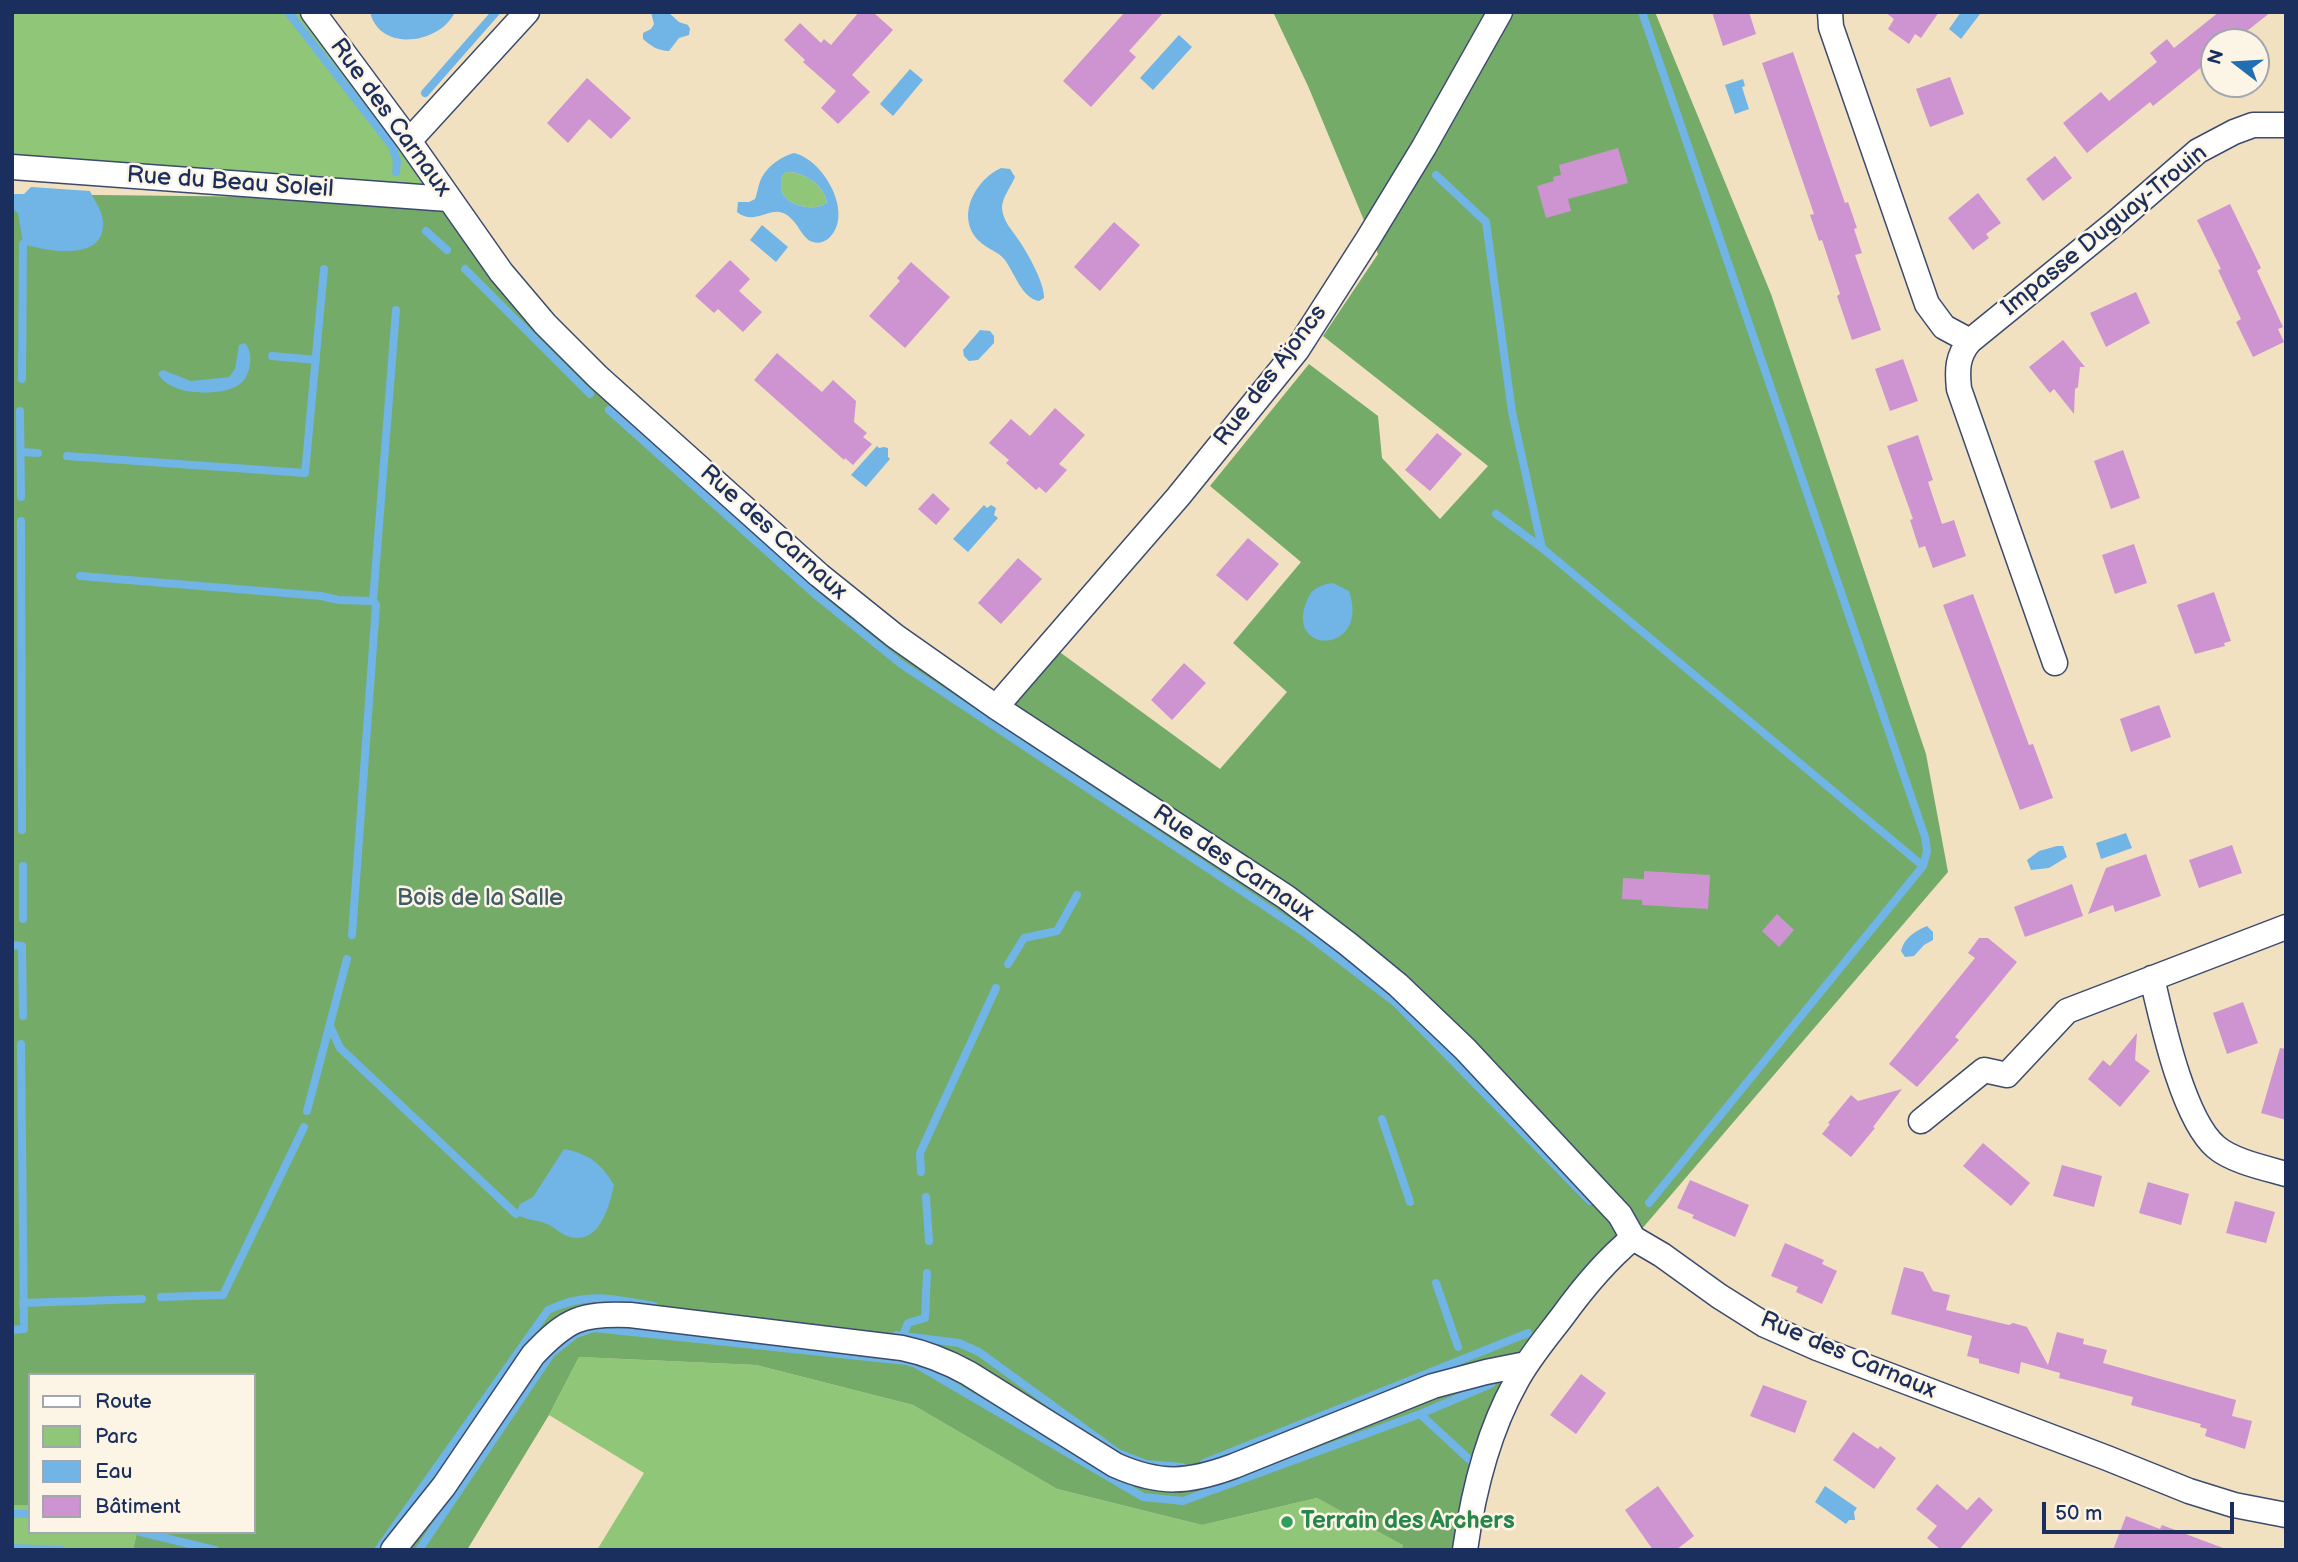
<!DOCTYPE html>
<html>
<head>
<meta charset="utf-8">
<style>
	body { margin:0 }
	#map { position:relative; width:2298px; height:1562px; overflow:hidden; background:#f1e1c1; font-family:"Balsamiq Sans",sans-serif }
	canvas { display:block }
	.frame { position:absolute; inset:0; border:14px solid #1b2f5e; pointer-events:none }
	.legend { position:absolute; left:28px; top:1373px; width:228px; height:161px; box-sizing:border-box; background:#fcf5e5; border:2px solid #a2a6af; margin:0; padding:9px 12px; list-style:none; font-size:21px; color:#1b2f5e }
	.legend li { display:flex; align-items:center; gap:14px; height:35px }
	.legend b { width:35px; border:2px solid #a2a6af }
	.north { position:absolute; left:2200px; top:28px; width:70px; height:70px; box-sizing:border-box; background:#fcf5e5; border:2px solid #a2a6af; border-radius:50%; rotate:287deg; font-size:19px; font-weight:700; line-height:28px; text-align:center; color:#1b2f5e }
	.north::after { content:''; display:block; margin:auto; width:24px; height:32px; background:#1f6fb2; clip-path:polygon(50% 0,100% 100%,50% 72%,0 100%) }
	.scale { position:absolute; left:2042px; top:1502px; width:192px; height:32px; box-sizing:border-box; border:4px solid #1b2f5e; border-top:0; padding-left:9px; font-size:21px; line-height:24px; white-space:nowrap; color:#1b2f5e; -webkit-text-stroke:5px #fcf5e5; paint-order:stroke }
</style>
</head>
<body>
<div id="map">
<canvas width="2298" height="1562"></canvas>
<div class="frame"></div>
<ul class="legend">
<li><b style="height:9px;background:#fff"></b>Route</li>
<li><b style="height:19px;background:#90c678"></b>Parc</li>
<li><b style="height:19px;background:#71b4e6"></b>Eau</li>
<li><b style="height:19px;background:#ce94d1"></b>Bâtiment</li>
</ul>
<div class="north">N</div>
<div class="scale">50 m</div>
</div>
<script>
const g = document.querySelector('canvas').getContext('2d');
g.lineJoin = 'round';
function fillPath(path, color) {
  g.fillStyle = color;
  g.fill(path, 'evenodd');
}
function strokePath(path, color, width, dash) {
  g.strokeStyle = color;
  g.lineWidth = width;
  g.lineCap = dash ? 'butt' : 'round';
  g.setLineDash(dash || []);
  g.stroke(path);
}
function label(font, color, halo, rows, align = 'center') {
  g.font = font + ' "Balsamiq Sans",sans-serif';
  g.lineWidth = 5;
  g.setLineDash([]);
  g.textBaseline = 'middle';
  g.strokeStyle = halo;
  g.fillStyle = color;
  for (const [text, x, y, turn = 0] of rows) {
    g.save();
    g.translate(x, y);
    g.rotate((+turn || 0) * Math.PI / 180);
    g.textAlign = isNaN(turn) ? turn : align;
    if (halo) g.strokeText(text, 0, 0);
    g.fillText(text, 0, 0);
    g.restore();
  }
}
const green = new Path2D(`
	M12,12H313L448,199L12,164Z
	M786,172C803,171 824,185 827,202C816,213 786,206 781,190C781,189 781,179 781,178Z
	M579,1357L756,1365L913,1405L1057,1489L1202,1525L1317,1498L1404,1545L1402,1550H597L644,1473L549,1415Z
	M12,1505H30V1532H137L133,1550H12Z`);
const forest = new Path2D(`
	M1273,12H1655L1771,294L1926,754L1948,872L1526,1364L1467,1550H1402L1403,1545L1317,1498L1202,1525L1057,1489L913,1405L756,1365L579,1357L549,1415L467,1550H133L137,1532H254V1375H30V1505H12V194L447,199L545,324L683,453L996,707L1050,645L1220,769L1287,692L1233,643L1301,562L1210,486L1309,364L1378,416L1382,458L1440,519L1488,466L1323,336L1378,254L1308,86Z`);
const water = new Path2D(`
	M370,12H455C440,44 380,53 370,12Z
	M651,12H668L679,22L688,25L690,29L689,35L679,38L669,51C658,51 651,46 643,39V33L651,29L654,24Z
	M1961,12L1980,14L1961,39L1949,29Z
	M1179,35L1192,47L1153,90L1140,78Z
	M910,69L923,80L893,116L880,104Z
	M1743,79L1745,86L1742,87L1749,109L1735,114L1725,85Z
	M794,153C823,159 856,215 828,239C823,242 819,244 813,242C801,239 798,219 783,213C769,207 754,226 737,212L738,202H749L755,199C758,192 758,184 762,177C768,166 782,156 794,153ZM786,172C803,171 824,185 827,202C816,213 786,206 781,190C781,188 781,180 781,178Z
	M1001,168L1010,169L1015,177C1011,187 1002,197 1002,208C1003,222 1013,231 1020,242C1028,254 1045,284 1044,298L1039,301C1022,298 1015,274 1005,260C998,251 987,249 979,241C955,217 975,180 1001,168Z
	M31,187L90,191C94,200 102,210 103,221C106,263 47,251 23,244L18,213L12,209V194H24Z
	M762,225L788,247L776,262L750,240Z
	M980,330L990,331L994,336V343L978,360L969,361L964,356L963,350Z
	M245,343C250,349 251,357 250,364C249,371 246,380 240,384C223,397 169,397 158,373L163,370L191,381L229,377L235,369L239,345Z
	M877,446L879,448L884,447L888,448V457L890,459L866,487L851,475Z
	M984,505L987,508L991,505L996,508L994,515L998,518L968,552L953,539Z
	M1333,583L1349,591C1371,655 1283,656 1307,600C1311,589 1322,584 1333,583Z
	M2126,833L2132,848L2101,859L2096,843Z
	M2057,846H2063L2067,857L2049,868L2031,870L2027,860L2039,851Z
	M1927,926L1933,932V940L1924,945L1914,956L1905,957L1901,951C1904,938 1915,931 1927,926Z
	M564,1149C589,1154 601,1163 614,1185C609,1207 600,1244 570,1237C561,1235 555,1227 547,1224C535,1219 528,1221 516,1214L520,1204L533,1197Z
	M1825,1486L1857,1508L1854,1512L1855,1520H1849L1846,1524L1815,1502Z`);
const stream = new Path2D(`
	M288,12L392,146L397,161L396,172
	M1642,12L1925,837L1927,851L1923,866L1649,1203
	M425,93L496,12
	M1436,175L1486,222L1512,412L1542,548L1923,866
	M426,231L447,250
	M465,269L590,394
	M272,356L316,360
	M22,379L23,244
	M609,410L817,596L901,664L1305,933L1396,1003L1590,1201
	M20,411L21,497
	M21,452L38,453
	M67,456L305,473L324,269
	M1496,514L1542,548
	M21,521L22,830
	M80,576L321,596L339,600L373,601
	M23,866V919
	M352,935L376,605L373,601L396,310
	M12,945L22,946L23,1016
	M1008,964L1024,938L1057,931L1077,895
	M330,1026L340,1048L516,1214
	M307,1111L347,959
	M1382,1119L1410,1202
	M921,1172L920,1153L996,988
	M926,1197L929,1241
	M1436,1283L1458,1347
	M161,1297L223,1295L304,1127
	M23,1303L142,1299
	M12,1330L24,1329L21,1044
	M896,1335L959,1343L979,1352L1118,1453L1146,1464L1182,1467
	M903,1336L908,1323L925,1318L927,1273
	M1420,1414L1472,1462
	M1204,1463L1528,1333
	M12,1514H30
	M140,1532L215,1550
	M12,1548L61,1550
	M378,1550L548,1310C588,1291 612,1299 654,1306
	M419,1550L551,1354L576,1334L594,1328L906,1361L916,1364L1143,1497L1183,1501L1420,1414L1491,1384`);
const building = new Path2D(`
	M859,12H873L893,30L852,75L870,92L838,124L821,108L836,91L803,62L805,60L784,40L800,23L821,43L824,39L831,45Z
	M1125,12H1164L1129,51L1136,57L1091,107L1063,81Z
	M1712,12H1749L1756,34L1723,46Z
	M1885,12H1939L1921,38L1915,34L1909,44L1888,29L1894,19Z
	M2219,12H2271L2233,42H2214V57L2153,106L2150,102L2087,153L2063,123L2101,92L2109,101L2157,62L2150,53L2167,39L2174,48Z
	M1793,52L1845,203L1848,202L1857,228L1854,229L1862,253L1855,255L1881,330L1852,340L1837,296L1840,294L1822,240L1819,241L1810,215L1814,214L1762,63Z
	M1950,77L1964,114L1930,127L1916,89Z
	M587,78L631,118L611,139L589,119L568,143L547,123Z
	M1618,148L1628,183L1568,199L1571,211L1546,218L1537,186L1554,181L1553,177L1561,175L1559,165Z
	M2055,156L2072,178L2043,201L2026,179Z
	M1978,193L2001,223L1986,234L1989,238L1973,250L1948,218Z
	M2230,204L2261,268L2257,271L2283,327L2278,329L2284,342L2253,357L2236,322L2241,319L2218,270L2221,269L2197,220Z
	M1114,222L1140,245L1100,291L1074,267Z
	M730,260L750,279L739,291L762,312L743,332L718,309L714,313L695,296Z
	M911,262L950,297L905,348L869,316L900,281L897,278Z
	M2136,292L2150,323L2106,347L2090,313Z
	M2063,340L2085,367H2080L2078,387L2075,389L2074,414L2054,389L2050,393L2029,367Z
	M777,353L822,392L833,380L856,401L854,422L867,433L863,437L872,444L853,465L845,458L844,460L754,380Z
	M1903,359L1918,401L1890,411L1875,369Z
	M1055,408L1085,435L1059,464L1067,470L1046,493L1039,487L1036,490L1006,463L1009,460L989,443L1011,419L1030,436Z
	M1437,433L1462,454L1430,491L1405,470Z
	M1918,435L1933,480L1928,482L1942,524L1954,520L1966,556L1933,568L1925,546L1919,548L1910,520L1913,519L1887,446Z
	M2123,450L2140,498L2111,509L2094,461Z
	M933,493L950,509L936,525L918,509Z
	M1248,538L1279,564L1247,601L1216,575Z
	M2134,544L2147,583L2115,594L2102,555Z
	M1018,558L1042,579L1001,624L978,603Z
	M2214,592L2231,641L2224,643L2225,646L2195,654L2177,605Z
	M1973,594L2029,745L2033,744L2053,798L2020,810L1943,605Z
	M1184,663L1206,683L1172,720L1151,700Z
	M2159,705L2171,737L2131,752L2120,719Z
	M2232,845L2242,873L2199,888L2189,860Z
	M2146,854L2161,896L2115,912L2113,905L2088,914L2106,868Z
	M1644,871L1710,875L1708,909L1642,905V900L1622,899L1623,878L1644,879Z
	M2072,884L2083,916L2025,937L2014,907Z
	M1777,914L1794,930L1779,947L1762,931Z
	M1979,938H1988L2017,962L1955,1037L1959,1040L1917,1087L1889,1064L1975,958L1968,953Z
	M2243,1002L2258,1043L2227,1054L2213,1013Z
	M2137,1033L2135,1060L2150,1071L2120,1107L2088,1079L2103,1060L2110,1066Z
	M2280,1048L2286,1049V1120L2261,1113Z
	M1902,1089L1873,1127L1875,1128L1851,1157L1822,1134L1830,1124L1828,1123L1851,1095L1858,1101Z
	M1983,1143L2030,1183L2011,1206L1963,1166Z
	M2062,1165L2102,1176L2094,1207L2053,1196Z
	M1690,1180L1749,1205L1735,1237L1692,1218L1694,1215L1677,1208Z
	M2148,1182L2189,1194L2181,1225L2139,1213Z
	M2235,1201L2275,1212L2266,1243L2226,1233Z
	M1785,1243L1824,1260L1822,1264L1837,1271L1822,1304L1796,1292L1798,1287L1771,1276Z
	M1904,1267L1923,1272L1933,1291L1950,1295L1946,1310L2009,1325L2013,1323L2027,1327L2048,1365L2057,1332L2084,1339L2083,1344L2107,1350L2103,1363L2236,1400L2232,1416L2252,1421L2245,1449L2205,1436L2207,1429L2200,1427L2201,1424L2131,1405L2133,1397L2059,1378L2060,1373L2021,1362L2019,1374L1979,1363V1359L1967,1356L1972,1336L1891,1314Z
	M1581,1374L1606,1393L1576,1434L1550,1415Z
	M1763,1385L1807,1401L1795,1433L1750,1416Z
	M1853,1432L1878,1449L1880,1446L1896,1458L1874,1489L1833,1460Z
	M1937,1484L1967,1510L1979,1497L1993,1510L1959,1550H1941L1927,1538L1937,1526L1916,1509Z
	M1658,1486L1694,1536L1676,1550H1653L1625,1510Z
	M2126,1516L2160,1529L2162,1525L2223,1548V1550H2113Z`);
const street = new Path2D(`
	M313,12L409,141L501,272L545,324L598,377L819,575L895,636L996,707L1286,897L1348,944L1398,985L1465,1049L1620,1215L1633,1238L1662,1255L1719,1296L1765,1325L1817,1348L2107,1458L2189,1491L2234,1505L2286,1515
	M1830,12L1831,27L1927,304L1944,327L1970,341L2115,223L2198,151L2234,132L2253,125H2286
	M409,141L527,12
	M12,167L448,199
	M1970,341C1957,356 1957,370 1959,389L2055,663
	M996,707L1178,497L1297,350L1368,239L1424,147L1500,12
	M2152,978C2162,1021 2183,1119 2216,1147C2232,1161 2265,1168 2286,1174
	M1921,1121L1984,1070L2007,1075L2067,1011L2286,927
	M393,1550L444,1486L533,1355C567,1319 581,1313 630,1315L902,1348C926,1353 946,1361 968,1373L1115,1465C1160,1485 1188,1483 1234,1466L1433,1386L1486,1372L1526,1364
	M1465,1550C1473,1493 1488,1432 1516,1382C1528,1359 1546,1338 1562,1317C1583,1288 1605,1261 1633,1238`);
const markers = [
	[1287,1522,7,"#2e9e5b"]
];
const streetNames = [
	["Rue des Carnaux",390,118,54],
	["Rue du Beau Soleil",230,183,4],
	["Impasse Duguay-Trouin",2105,231,-39],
	["Rue des Ajoncs",1271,376,-53],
	["Rue des Carnaux",773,533,42],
	["Rue des Carnaux",1233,864,34],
	["Rue des Carnaux",1848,1356,23]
];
const parkNames = [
	["Bois de la Salle",480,899]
];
const leisureNames = [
	["Terrain des Archers",1301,1522]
];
fillPath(green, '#90c678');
fillPath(forest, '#74ab68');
fillPath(water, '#71b4e6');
strokePath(stream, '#71b4e6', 8);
fillPath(building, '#ce94d1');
strokePath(street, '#3b4a6d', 27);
strokePath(street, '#fff', 24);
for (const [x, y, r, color] of markers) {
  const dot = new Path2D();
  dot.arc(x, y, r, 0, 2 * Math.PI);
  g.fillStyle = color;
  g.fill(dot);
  strokePath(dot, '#fcf5e5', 2.5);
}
label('24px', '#1b2f5e', '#fcf5e5', streetNames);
label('24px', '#3e5c66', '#fcf5e5', parkNames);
label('bold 24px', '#27864d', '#fcf5e5', leisureNames, 'left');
</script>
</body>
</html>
